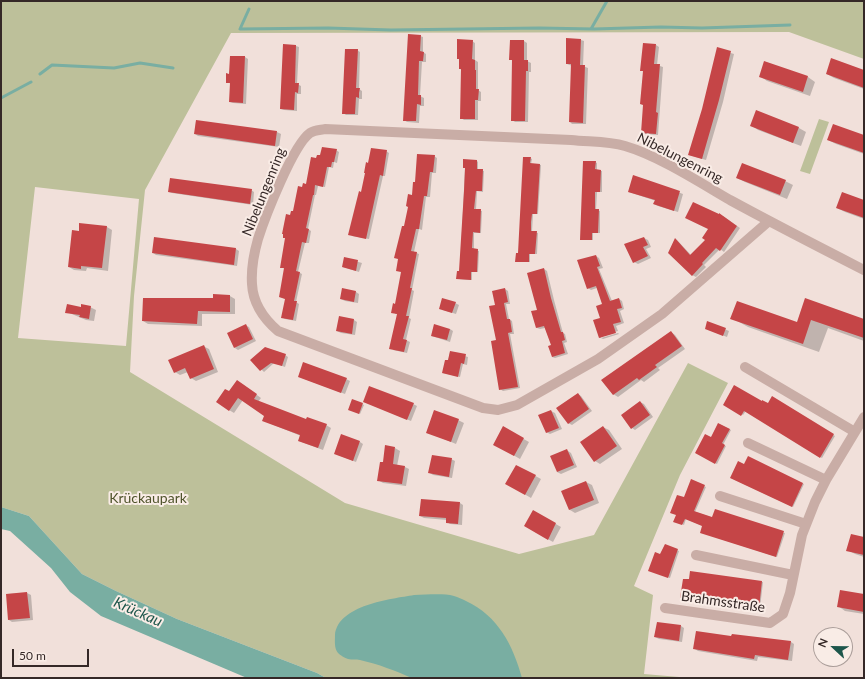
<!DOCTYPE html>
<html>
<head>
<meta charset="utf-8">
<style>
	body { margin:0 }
	#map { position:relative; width:865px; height:679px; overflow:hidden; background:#f1e0da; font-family:Lato,sans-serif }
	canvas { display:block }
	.frame { position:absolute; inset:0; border:2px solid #352827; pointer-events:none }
	.north { position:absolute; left:813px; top:627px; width:40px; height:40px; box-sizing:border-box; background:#f9ece6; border:1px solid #ab9e9a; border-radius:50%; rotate:292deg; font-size:11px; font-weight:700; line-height:16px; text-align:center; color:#352827 }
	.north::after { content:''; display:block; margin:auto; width:14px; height:18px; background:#1d564b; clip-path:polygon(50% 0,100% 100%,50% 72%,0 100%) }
	.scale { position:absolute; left:12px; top:649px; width:77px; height:18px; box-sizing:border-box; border:2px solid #352827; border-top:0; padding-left:5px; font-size:12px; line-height:14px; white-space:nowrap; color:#352827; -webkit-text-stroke:3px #f9ece6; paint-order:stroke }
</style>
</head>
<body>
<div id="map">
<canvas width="865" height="679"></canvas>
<div class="frame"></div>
<div class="north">N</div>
<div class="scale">50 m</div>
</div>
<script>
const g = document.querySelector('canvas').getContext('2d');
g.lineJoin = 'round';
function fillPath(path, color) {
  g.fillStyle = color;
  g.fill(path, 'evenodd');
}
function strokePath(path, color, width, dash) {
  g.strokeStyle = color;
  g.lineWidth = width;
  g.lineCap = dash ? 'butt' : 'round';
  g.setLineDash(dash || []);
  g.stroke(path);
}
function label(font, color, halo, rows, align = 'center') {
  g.font = font + ' Lato,sans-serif';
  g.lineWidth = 4;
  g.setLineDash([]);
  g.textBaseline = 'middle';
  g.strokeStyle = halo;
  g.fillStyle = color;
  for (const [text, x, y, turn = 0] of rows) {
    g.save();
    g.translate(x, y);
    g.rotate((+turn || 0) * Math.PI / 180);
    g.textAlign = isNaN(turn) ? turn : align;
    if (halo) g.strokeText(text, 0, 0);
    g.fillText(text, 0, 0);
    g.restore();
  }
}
const green = new Path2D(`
	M1,1H864V59L789,32L231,33L145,190L134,296L130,372L345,503L519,554L594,535L688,363L728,383L680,475L634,586L653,595L644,674L691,678H326L317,673L177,619L116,591L82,574L29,516L1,507ZM35,187L139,199L126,346L18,338Z
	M819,119L829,122L810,174L800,171Z`);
const water = new Path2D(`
	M1,507L29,516L82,574L116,591L177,619L317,673L326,678H247L101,616L70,592L51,568L10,531L1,529Z
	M414,595C427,595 442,593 454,596C458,597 462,599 466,601C498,616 513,645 522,678H412C396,671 378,664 360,660C356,659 352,660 348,659C345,658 340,655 338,653C334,648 335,641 335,635C338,605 391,599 414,595Z`);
const shadow = new Path2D(`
	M420,36L423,37V52L426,54V62H422L420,96L424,98V106H420L419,123L407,122L404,120Z
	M581,40L584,41L583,66L588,68L586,124H572L570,122L572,66L567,64Z
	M472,41L475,43V60L478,62V90L481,92V101H478V120H464L461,118L462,70L460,69V60L458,58Z
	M511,41H524L527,43V61L531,63V72H529L528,122H515L512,120L513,61L510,59Z
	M284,45L296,46L299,47L297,84L301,86V94H297V111L284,110L281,109Z
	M656,45L659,47L657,65L663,67L658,135L645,134L642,133L644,105V72L641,70Z
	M718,49L734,54L723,102L706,160L689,155L703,109Z
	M357,50L360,52L359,89L362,91V99H359L358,115H346L343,113Z
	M231,57H245L248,59L246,104L233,103L230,102L231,84L227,82L230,75Z
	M765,62L808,77L815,82L810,96L767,81L760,76Z
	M864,71V89L834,78L827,74Z
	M757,111L799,128L806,132L801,146L758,130L751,125Z
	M196,121L277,132L281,134L279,147L198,136L195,134Z
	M864,136V154L836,144L828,140Z
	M336,150L339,152L337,163L334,162L333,168L329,167L325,187L318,186L316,195H315L308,229L311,231L309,243H305L298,272L302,274L296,302L299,304L296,321L285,319L282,317L286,299L280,297L285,269L281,267L286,239L284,237L291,217L294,212L303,188L307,185L317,159Z
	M386,151L389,153L385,176H383L369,239L352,236L369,164Z
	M434,156L437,158L436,173H432L430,197H426L422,230L419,229L414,252L419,254L412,290L414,291L409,318L411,319L406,340L410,342L407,353L393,350L398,314H395L396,305L402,272L405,227L415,183Z
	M530,158L532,159L531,164L541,165L538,214H533L532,232L538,233L537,254H530V262H518Z
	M464,160L477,161L478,162V170L484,171L483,192L477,191L476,210L482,211L481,233H474V250L479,251L478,272H472V280L459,279L460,272L465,168L464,167Z
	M595,162L597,163V171H602V192H597L596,210L600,211V233H593V240H583L581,239Z
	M634,176L683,194L678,212L658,206L654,204L656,201L629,192Z
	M737,178L785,181L793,185L787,199L745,182Z
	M251,190L254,192L253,205L172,193L169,192Z
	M864,201V219L845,212L837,208Z
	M723,216L740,228L724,252L720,249L704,265L706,267L696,277L692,275L676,239L691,255L706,240L710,229Z
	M80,224L107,227L112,230L108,271L87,268L86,271L74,270L69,267L80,232Z
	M155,238L236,249L239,251L237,266L156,255L153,253Z
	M644,238L648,240L651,247L646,249L651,258L638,264L634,262Z
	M596,256L599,258L603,268L599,269L612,301L619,299L622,301L624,309L620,311L624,323L616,326L618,331L601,336V338H599L603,304L597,288L591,290L588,288Z
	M345,258L362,263L359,272L343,267Z
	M544,269L547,271L554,300L563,333L565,334L567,342L564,343L568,354L555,358L552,357V346L545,328L540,329L537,328Z
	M343,289L356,292L359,294L358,303L345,301L341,299Z
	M505,289L508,291L510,304H506L509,319L512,321L514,334H510L520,388L503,391L500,389L497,341L496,306Z
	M214,296H230L235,299V314H202V326L148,324L143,321L214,299Z
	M806,299L864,320V341L828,328L819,352L748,327L732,318L797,324Z
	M455,303L459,305L456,314L443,310Z
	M90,307L96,310L94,321L86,320L67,312Z
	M340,317L354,320L357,322L355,335L341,333L337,331Z
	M708,322L729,331L727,337L709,330Z
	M245,325L249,327L256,341L238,350L235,348Z
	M450,329L453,331L450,342L432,336Z
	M671,332L675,335L685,349L658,368L660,370L644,382L641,380L618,397L613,394Z
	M618,333L619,334L603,339L601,338Z
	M203,346L209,349L218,372L196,381L191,378L188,372L180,375L175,372Z
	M450,352L468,357L467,365L463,364L460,377L443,373L448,362Z
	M285,355L288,357L285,367L274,363L264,372L252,360Z
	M302,378L346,379L350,381L345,394Z
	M242,384L261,398L258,402L307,420L326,425L331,428L323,450L299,441L301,436L264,421L266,415L243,400L234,413L229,410V392Z
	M578,394L581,396L592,411L572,425L568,423Z
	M773,398L835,436L822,458L746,411L743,415L724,404L768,405Z
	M640,402L644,404L653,417L635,430L632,428Z
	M367,403L413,404L417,406L411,421Z
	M362,404L364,405L360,414L351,410Z
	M551,411L555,413L562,429L550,434L546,432Z
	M458,420L464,423L456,444L427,432Z
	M719,424L731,430L723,445L726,446L717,464L696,453L711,438Z
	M603,427L609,430L622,449L600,464L595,461Z
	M504,428L529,442L520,459L494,444Z
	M360,442L363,444L356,462L338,455Z
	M395,448L400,451L397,466L405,467L409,469L406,486L383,483L378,480L383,463Z
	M568,451L571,453L577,467L561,474L557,472Z
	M748,458L804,484L793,507L731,478L745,465Z
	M451,459L455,461L452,478L433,475L430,473Z
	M517,466L541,479L531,498L507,484Z
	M692,481L706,487L695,512L713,518L785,533L777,557L702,533L703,526L686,519L684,525L675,521Z
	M586,482L592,485L599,503L575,513L570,510L562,492Z
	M460,503L463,505L462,525L450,524L447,522V520L424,518L420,516Z
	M533,511L561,527L553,542L525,526Z
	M864,538V557L855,554L848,550Z
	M665,545L679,551L670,578L650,571L661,555Z
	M762,582H763L760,608L683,598Z
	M27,593L31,595L33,620L12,622L9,620L7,594Z
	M864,595V614L845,611L838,606Z
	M681,626L684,628L682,642L659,639L655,637Z
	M732,637L791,642L794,644L792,661L758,657L757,661L698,651L695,649Z`);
const stream = new Path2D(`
	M249,9L240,29L328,28L391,30L539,28L594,29L661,27L702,28L790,25
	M591,29L607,1
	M40,74L52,65L114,68L140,63L173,68
	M1,98L31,82`);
const building = new Path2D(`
	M408,34L421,35L420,51L424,52L423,61H419L418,95H421V105L417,104L416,121H403Z
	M566,38L581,39L580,65H585L583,123L569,122L571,64H566Z
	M457,39L473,40L472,59L475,60V70H476V89H479L478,100H475V119H460L461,69H459V59H457Z
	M510,40H524V60H528V71H526L525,121H511L512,60H509Z
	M643,43L656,44L654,64H660L656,112L658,113L656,134L641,133L643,105L640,104L643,71H640Z
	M283,44L296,45L295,83H299L298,93L295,92L294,110L280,109Z
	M717,47L731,51L719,100L702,159L688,155L702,109Z
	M345,49H358L356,88H360L359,93V98L356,97L355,114H342Z
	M230,56H245L243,103L229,102L230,83H226V73L229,74Z
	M831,58L864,70V88L826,74Z
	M764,61L808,76L803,92L759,77Z
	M756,110L799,127L793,143L750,126Z
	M196,120L277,131L275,146L194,134Z
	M833,124L864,135V153L827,140Z
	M322,147L337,149L334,162H332L331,167H327L323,187L315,185L314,195H313L306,228L309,229L306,243L302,242L296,271L300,272L294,301H297L293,320L281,318L285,299L279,297L284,268H280L285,238H283V234H282L286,214L290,215L291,211H293L298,186L302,187L303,183L306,184L311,157L316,158L317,155H320Z
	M371,148L387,150L383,176L380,175L366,239L348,235L359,191L361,192L365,173H364L366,162L368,163Z
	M417,154L435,155L433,172H430L427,196H424L419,229H416L411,251L417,252L410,288H412L406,316H409L403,339L407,340L404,352L389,349L397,314L391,313L393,303L395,304L401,272L396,271L398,259L394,258L402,226H404L408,207L406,206L408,194L412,195L413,182H415Z
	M523,157H531L530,163L540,164L537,214H532L531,222V231H537L535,254H529V262H515L516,253H518Z
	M463,159L477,160V169H483L482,191H476L474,209H481L480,233L473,232L472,248L478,249L477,272H471V280L456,279L457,271H459L464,191L465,168H463Z
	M583,161H596L595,169L601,170L600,192H595V209H599L598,233H592V240H580Z
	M742,163L786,180L780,195L736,178Z
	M633,175L680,191L674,211L653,204L655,200L628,192Z
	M170,178L252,189L250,204L168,192Z
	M842,192L864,200V218L836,208Z
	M693,202L719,214V213L737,226L720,251L716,248L702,263L703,264L692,276L668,253L675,238L690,255L705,240L702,238L708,229L685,218Z
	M79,223L107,226L102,268L81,266V269L68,267L72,230L79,231Z
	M154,237L236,248L234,265L152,253Z
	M644,237L648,245L643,247L648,256L633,263L624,244Z
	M596,255L600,266L597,267L610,301L619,298L622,308L617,309L621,322L613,324L616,333L599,338L593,320L600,318L596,306L602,304L596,286L587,289L577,260Z
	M344,257L358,260L356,271L342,267Z
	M544,268L551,298L561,332H563L565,340L562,341L565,353L552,357L548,346L551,345L544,326L536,328L531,311L537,310L527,273Z
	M342,288L356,291L354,302L340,299Z
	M505,288L508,302L504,303L507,319H510L512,332L508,333L518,387L499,390L491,341L496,340L489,306L495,305L492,291Z
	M213,294L230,295V312L198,311L197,324L142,321L143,298H213Z
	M442,298L456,302L452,313L439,309Z
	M805,298L864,319V338L811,320L803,344L730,319L737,301L797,322Z
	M67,304L81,307V304L91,306L89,319L79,317L80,315L65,313Z
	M339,316L354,319L352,334L336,331Z
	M707,321L726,328L723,336L705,329Z
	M246,324L253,339L234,348L227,333Z
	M434,324L450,329L447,340L431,336Z
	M671,331L682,346L655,365L657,367L639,380L637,378L613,395L601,380Z
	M204,345L214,369L190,379L185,368L174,373L168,360Z
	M265,347L286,354L282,366L271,363L260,371L250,360Z
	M450,351L466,354L464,364L461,363L458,377L442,373L445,360H448Z
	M303,362L347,378L341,393L298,377Z
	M237,380L257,394L254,399L306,419L307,417L327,424L318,448L298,441L300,435L262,421L264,416L238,398L229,411L216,402L225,389L229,391Z
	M734,385L762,401V400L768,403L772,396L834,434L820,458L744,411L741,416L723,405Z
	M369,386L414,403L407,420L363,402Z
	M578,393L589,409L568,424L556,408Z
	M352,399L363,403L359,414L348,410Z
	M640,401L650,415L631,429L621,415Z
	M434,410L459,419L451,442L426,433Z
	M551,410L559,428L546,433L538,415Z
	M718,423L730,429L722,443L725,445L715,464L695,453L705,434L711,437Z
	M503,426L524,438L514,456L493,445Z
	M603,426L617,446L594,462L580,442Z
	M341,434L360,441L353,461L334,454Z
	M385,445L395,447L393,464L405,466L402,484L377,481L380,462H383Z
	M567,449L574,465L557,472L550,456Z
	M432,455L452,458L449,477L428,473Z
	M748,456L803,483L792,507L730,478L738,461L744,464Z
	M516,465L536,475L525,495L505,484Z
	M691,479L705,485L694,511L712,517L715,509L784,531L776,557L700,533L702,526L685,519L682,525L673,522L676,515L670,513L677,495L684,497Z
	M586,481L594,500L569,510L561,491Z
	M421,499L460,502L458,524L446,523V518L419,516Z
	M533,510L556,523L548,540L524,526Z
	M851,534L864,537V555L846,551Z
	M665,544L678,549L668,578L648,571L655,552L660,554Z
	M690,571L762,581L759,608L680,598L683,579H689Z
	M840,590L864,594V612L837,607Z
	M27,592L30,618L8,620L6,594Z
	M657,622L681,625L679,641L654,637Z
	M696,631L731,636L732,634L791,641L788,660L755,655L754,659L693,649Z`);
const minor = new Path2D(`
	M769,221L662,314L598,359L517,405L498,410L483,408L278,331C264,319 253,304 252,284C251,269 254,253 258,239C265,217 293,145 310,133C314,130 321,130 325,129L571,140C589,142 608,141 625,146C659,156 699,182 730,200C774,224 819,247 864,270
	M745,367L855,432
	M748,443L826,480
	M720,496L806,524
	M696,555L793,575
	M665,608L770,623L783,614L790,593L802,535L815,502L826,480L864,417`);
const streetNames = [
	["Nibelungenring",680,158,27],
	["Nibelungenring",264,192,-68],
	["Brahmsstraße",723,602,8]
];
const parkNames = [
	["Krückaupark",148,498]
];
const waterNames = [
	["Krückau",138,612,24]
];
fillPath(green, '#bdc09a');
fillPath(water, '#79aea2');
fillPath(shadow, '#0003');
strokePath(stream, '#79aea2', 3);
fillPath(building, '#c54547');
strokePath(minor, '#c9ada6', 10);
label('14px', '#352827', '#f9ece6', streetNames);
label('14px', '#4f532b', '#f9ece6', parkNames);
label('italic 15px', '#1d564b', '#f9ece6', waterNames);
</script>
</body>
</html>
